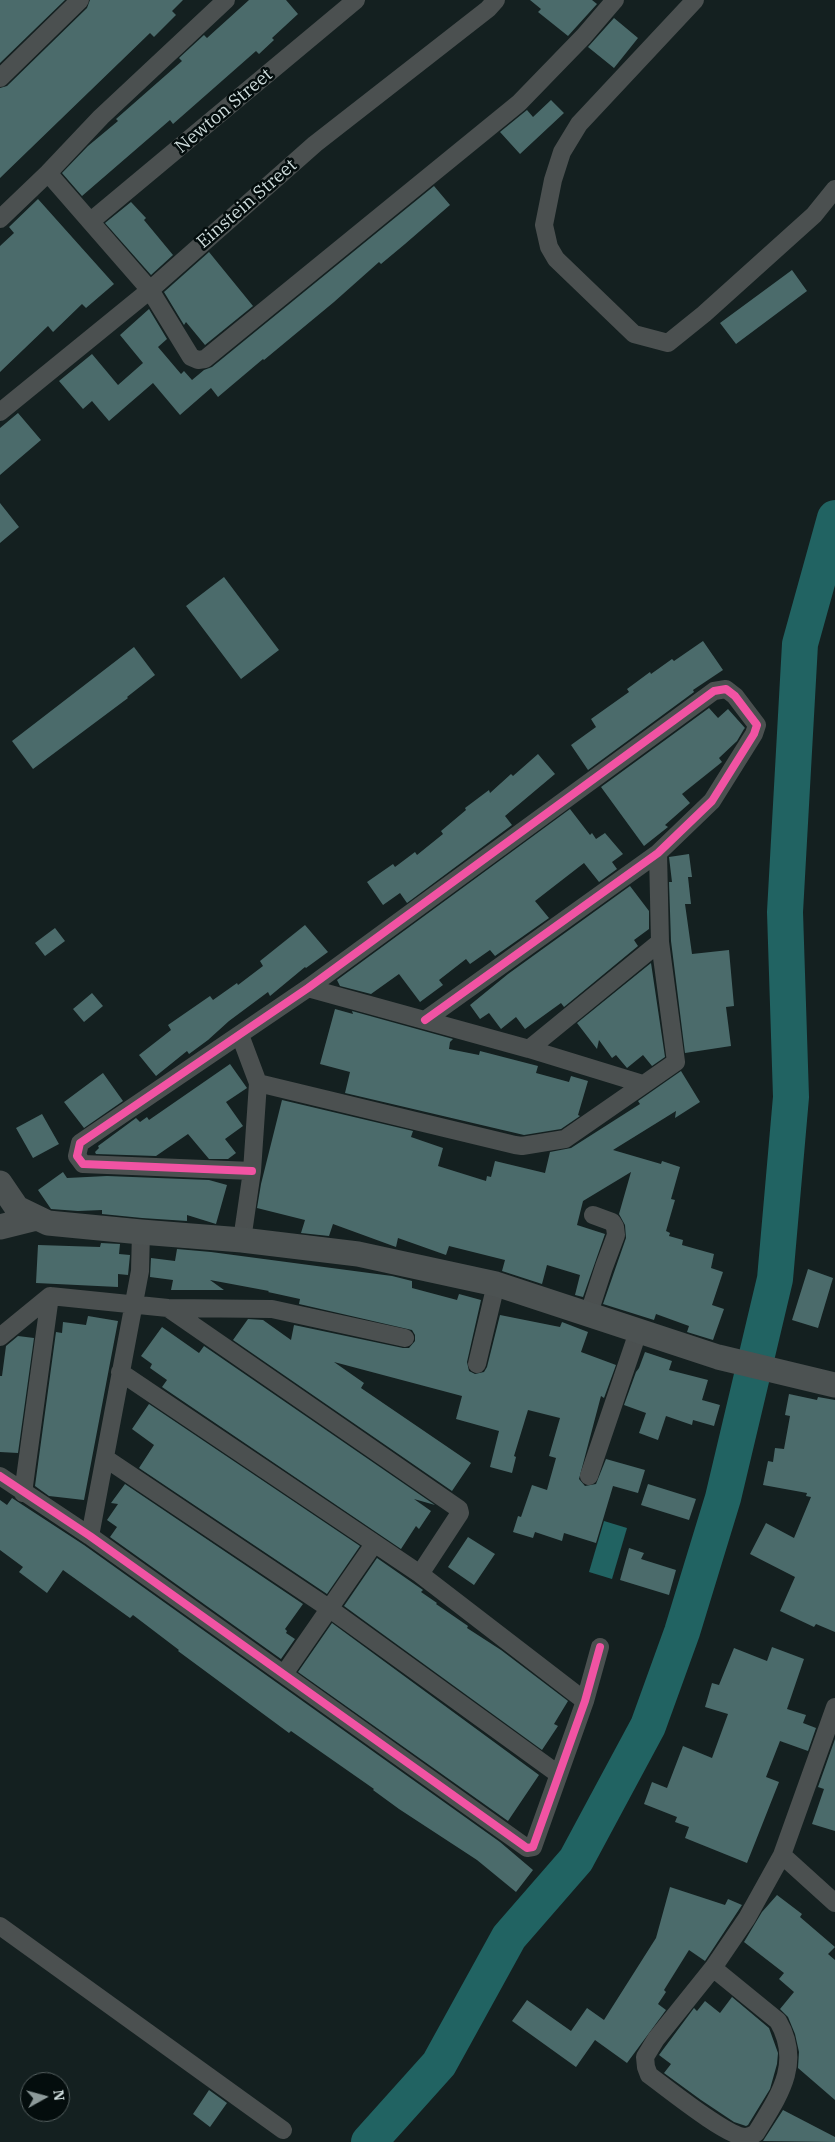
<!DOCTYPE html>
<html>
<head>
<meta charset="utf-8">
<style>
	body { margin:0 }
	#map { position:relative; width:835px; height:2142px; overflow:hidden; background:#142020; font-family:"IBM Plex Serif",serif }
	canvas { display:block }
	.north { position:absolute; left:20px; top:2072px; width:50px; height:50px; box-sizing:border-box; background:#040d0d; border:1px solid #556060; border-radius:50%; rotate:83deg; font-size:14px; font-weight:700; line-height:20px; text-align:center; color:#cedcdc }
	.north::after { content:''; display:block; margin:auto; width:18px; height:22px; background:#8d9a9a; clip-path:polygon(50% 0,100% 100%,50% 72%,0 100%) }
</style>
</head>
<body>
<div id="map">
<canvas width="835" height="2142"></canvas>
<div class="north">N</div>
</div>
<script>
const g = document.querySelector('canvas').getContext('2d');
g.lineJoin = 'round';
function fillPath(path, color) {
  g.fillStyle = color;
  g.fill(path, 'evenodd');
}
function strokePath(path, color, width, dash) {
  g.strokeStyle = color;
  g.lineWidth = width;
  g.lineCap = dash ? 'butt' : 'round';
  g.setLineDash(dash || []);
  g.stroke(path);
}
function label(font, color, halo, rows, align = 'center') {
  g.font = font + ' "IBM Plex Serif",serif';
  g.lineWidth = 5;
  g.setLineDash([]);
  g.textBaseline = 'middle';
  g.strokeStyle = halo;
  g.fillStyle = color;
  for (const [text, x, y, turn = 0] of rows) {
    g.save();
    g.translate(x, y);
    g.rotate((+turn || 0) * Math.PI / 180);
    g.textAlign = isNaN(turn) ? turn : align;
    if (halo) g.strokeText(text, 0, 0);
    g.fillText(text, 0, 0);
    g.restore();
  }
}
const water = new Path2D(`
	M604,1521L627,1528L612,1579L589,1572Z`);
const river = new Path2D(`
	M369,2142L439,2064L509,1937L576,1860L648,1726L682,1632L723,1498L775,1279L791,1097L785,912L800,644L835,518`);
const building = new Path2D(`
	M0,0H65L0,63Z
	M90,0H183L172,11L176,15L154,37L150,33L0,178V88L7,86L87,8Z
	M249,0H286L298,14L272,38L274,40L259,54L256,51L173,124L170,120L82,196L62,173L88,146L118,121L116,119L182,61L179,58L204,35L207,38Z
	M530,0H592L597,4L568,36L538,12L541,9Z
	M614,18L638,38L614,68L588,47Z
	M551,100L564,113L520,154L500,132L527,110L533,117Z
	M434,186L450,205L405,244L381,264L379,262L334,302L264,360L263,359L218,397L211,388L180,415L153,383L109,421L92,401L83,409L59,381L92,354L118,385L143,363L120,335L149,309L167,339L158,347L181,374L184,371L192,380L204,370L212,367Z
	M38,199L114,284L86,308L82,304L53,332L48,326L0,372V246L14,233L9,227Z
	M131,202L146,218L144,220L173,255L151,275L105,223Z
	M209,252L253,306L205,345L186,322L184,325L164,292Z
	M792,270L807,291L736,344L720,323Z
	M18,413L41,440L0,475V428Z
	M0,503L19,527L0,543Z
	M224,577L279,650L241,679L186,606Z
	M703,641L723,670L693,690L694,692L588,770L571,745L596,727L591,719L629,692L627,689L650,672L651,674L672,659L674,661Z
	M134,647L155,675L127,697L128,698L33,769L12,741Z
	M709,708L718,718L728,709L745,728L744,729L737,741L719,758L722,762L682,794L690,803L665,825L668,827L644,846L601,787Z
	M538,754L555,774L505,816L512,825L407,903L400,893L383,905L367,882L393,864L395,867L415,852L417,855L443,834L441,831L466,810L465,808L489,790L490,793L511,774L513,776Z
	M570,809L590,835L592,833L596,839L605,833L623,854L612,862L617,869L599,882L584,863L535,901L549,918L495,956L490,950L470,964L466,959L439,980L443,985L420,1002L399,974L371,994L340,986L337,980Z
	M689,854L692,877H688L691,904H685L692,954L729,950L734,1006L726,1007L731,1046L685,1053L671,941L669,882H672L669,857Z
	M630,886L649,911V929L634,940L638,946L564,1007L561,1003L525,1029L516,1017L501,1029L489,1013L480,1019L470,1005L508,974Z
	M305,925L328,952L306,968L305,967L270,996L268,992L229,1021L208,1040L189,1054L187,1051L156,1076L139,1055L171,1030L168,1025L210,996L213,1000L237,983L238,985L263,966L260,961Z
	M55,928L65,941L45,956L35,943Z
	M651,963L665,1057L652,1066L643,1055L627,1068L616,1055L612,1058L599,1040L597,1049L577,1023Z
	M92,993L103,1006L84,1022L73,1009Z
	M335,1009L353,1014L352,1011L453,1039L450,1042L449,1049L479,1055L480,1051L538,1066L536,1073L569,1082L571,1076L588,1081L578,1115L580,1116L561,1129L524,1135L345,1093L350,1072L320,1064Z
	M230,1064L247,1088L226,1102L243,1126L225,1139L236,1153L228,1159H209L188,1134L156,1156L96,1154L95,1152L99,1148L98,1146L136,1118L140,1122L147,1117L149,1120Z
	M681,1071L700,1102L675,1118L676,1111L613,1150L661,1164L662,1161L680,1167L671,1199L675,1200L666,1231L670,1233L669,1236L683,1240L682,1245L714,1254L711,1268L723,1272L712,1305L724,1309L713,1340L687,1332L689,1326L656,1314L654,1320L603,1304L626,1238L625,1225L619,1214L631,1172L583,1201L577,1225L605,1234L583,1297L575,1295L580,1275L547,1265L542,1284L502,1271L505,1260L449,1246L446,1255L398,1238L396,1247L333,1224L329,1236L301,1233L305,1220L257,1208L261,1184L282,1100L413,1131L411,1137L443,1148L438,1166L486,1181L487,1176L491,1177L495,1161L545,1173L550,1152L571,1148L640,1104L638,1101Z
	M103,1073L123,1101L84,1128L64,1102Z
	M42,1114L59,1144L33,1158L16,1128Z
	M63,1172L67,1178L107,1176L209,1180L227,1185L216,1224L187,1215V1221L142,1218L102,1214V1210L78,1211L51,1209L38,1190Z
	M101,1243L120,1244L119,1254L130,1255L128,1275L118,1274V1287L36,1283L38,1245L100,1247Z
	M177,1249L211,1252L392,1276L412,1281V1288L457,1300L459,1294L481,1300L467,1362L469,1371L475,1374L484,1372L487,1367L500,1315L560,1327L562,1322L588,1332L581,1352L616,1365L604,1398L601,1396L579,1479L585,1486L596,1484L606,1459L645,1470L638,1493L613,1486L596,1543L564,1533L562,1541L535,1532L533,1538L513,1532L518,1516L521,1517L532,1485L547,1490L556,1458L549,1456L560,1418L528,1410L514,1456L516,1457L512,1473L490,1467L499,1431L456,1419L462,1396L334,1362L364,1383L361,1388L471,1463L452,1491L233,1340L248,1319L263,1320L291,1340L294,1325L403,1348H409L415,1341V1335L412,1330L299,1304L300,1299L268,1292L269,1291L210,1280L224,1290H171L173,1280L150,1277L151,1258L175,1261Z
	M808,1269L833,1278L818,1328L792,1320Z
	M88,1316L118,1321L84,1500L49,1496L35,1486L56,1332L62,1333L63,1322L86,1325Z
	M162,1327L199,1353L204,1346L435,1505L414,1499L431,1511L419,1529L416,1526L401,1549L162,1387L167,1380L150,1368L152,1364L141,1356Z
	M18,1336L34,1338L18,1453L0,1452V1376H2L6,1346Z
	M645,1352L672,1361L669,1370L708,1380L702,1400L720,1405L714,1426L693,1420L692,1425L666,1416L658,1440L639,1433L646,1413L624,1405L636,1372L639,1368Z
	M789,1394L817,1400L818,1397L835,1400V1632L816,1624L814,1627L780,1611L795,1577L750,1554L766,1523L794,1538L811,1497L806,1496L807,1493L763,1485L768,1461L773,1462L775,1448L784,1449L790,1416L785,1415Z
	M149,1404L360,1546L327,1594L139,1468L154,1445L132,1429Z
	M125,1484L303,1604L285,1629L287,1631L286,1633L295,1639L281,1659L110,1537L117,1527L107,1520L118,1504L111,1503Z
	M648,1484L696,1499L689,1520L641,1505Z
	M12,1498L84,1545L500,1842L533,1870L516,1892L477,1860L399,1809L373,1790L374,1789L291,1731L289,1733L178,1651L179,1650L133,1615L130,1618L63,1570L47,1593L19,1572L23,1567L0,1550V1500L7,1505Z
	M468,1537L495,1554L474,1585L448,1567Z
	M629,1548L644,1553L641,1559L676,1570L669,1595L620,1580Z
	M377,1558L423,1590L421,1592L437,1603L436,1604L468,1626L467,1628L501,1650L568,1701L554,1724L558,1726L542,1750L344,1606Z
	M332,1623L539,1775L508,1821L298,1672Z
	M772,1647L804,1659L787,1709L806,1715L803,1723L816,1728L808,1751L780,1741L766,1777L779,1782L747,1863L685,1838L689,1827L675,1822L677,1817L644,1804L652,1782L667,1788L683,1746L712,1758L728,1714L705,1707L712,1683L719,1685L734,1648L767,1661Z
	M835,1739V1831L812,1824L824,1789L818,1787Z
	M670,1887L725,1905L728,1899L742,1905L705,1961L689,1950L664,1990L666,1992L658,2004L666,2010L627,2063L595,2040L576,2067L512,2021L527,2000L571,2031L587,2008L604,2020L656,1938Z
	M777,1895L802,1914L800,1917L835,1947L828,1954L835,1960V2100L798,2068L799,2052L795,2034L788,2017L780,2009L794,1992L779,1979L784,1973L744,1942L762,1912Z
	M732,1997L769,2028L778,2053L777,2064L770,2089L748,2125L746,2126L734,2122L701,2100L664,2073L671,2064L659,2055L694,2008L697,2011L705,2001L720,2013Z
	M209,2090L227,2103L210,2127L193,2114Z
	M783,2110L835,2137V2142L763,2141Z`);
const street = new Path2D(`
	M695,0L579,124L562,152L553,180L544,225L549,247L556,259L634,334L668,343L704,314L814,215L835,189
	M0,78L80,0
	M48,173L150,290L191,357L198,360L205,359L519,103L584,36L615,0
	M0,219L48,173L101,117L226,0
	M91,221L356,0
	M0,412L150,290L315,144L488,9L496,0
	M308,988L529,1049L643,1084
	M240,1035L258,1083L515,1145L522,1146L565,1139L676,1062L660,942L658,853
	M529,1049L660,942
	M252,1171L83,1164L77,1156L80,1143L308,988L714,691L726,689L735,696L757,725L754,734L712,801L658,853L425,1020
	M242,1240L252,1171L258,1083
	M168,1308L459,1509L460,1513L420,1574
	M589,1313L604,1267L616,1235L615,1227L612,1222L593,1215
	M0,1337L50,1296L168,1308L272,1309L405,1338
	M477,1364L496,1284
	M120,1372L420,1574L585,1701
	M105,1458L330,1609L558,1774
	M0,1476L90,1536L527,1848L533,1847L585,1701L600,1647
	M589,1476L639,1329
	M23,1493L50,1296
	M90,1536L140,1271L141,1232
	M284,1674L374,1544
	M782,1855L835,1903
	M0,1926L283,2130
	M713,1968L778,2021C803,2064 778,2097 756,2133C753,2135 749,2137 745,2137C726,2136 667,2088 649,2075L646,2067L645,2057L656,2039L713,1968L747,1918L782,1855L835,1707`);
const secondary = new Path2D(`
	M0,1183L17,1208L48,1223L141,1232L242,1240L358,1254L496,1284L718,1357L835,1385
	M0,1227L36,1218`);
const cycleway = new Path2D(`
	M252,1171L83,1164L77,1156L80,1143L308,988L714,691L726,689L735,696L757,725L754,734L712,801L658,853L425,1020
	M0,1476L90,1536L527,1848L533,1847L585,1701L600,1647`);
const streetNames = [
	["Newton Street",224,111,-40],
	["Einstein Street",247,204,-41]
];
fillPath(water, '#216362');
strokePath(river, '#216362', 36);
fillPath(building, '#4b6b6b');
strokePath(street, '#4b5050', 18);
strokePath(secondary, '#4c5252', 25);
strokePath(cycleway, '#f153a3', 8);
label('18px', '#cedcdc', '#040d0d', streetNames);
</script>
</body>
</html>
